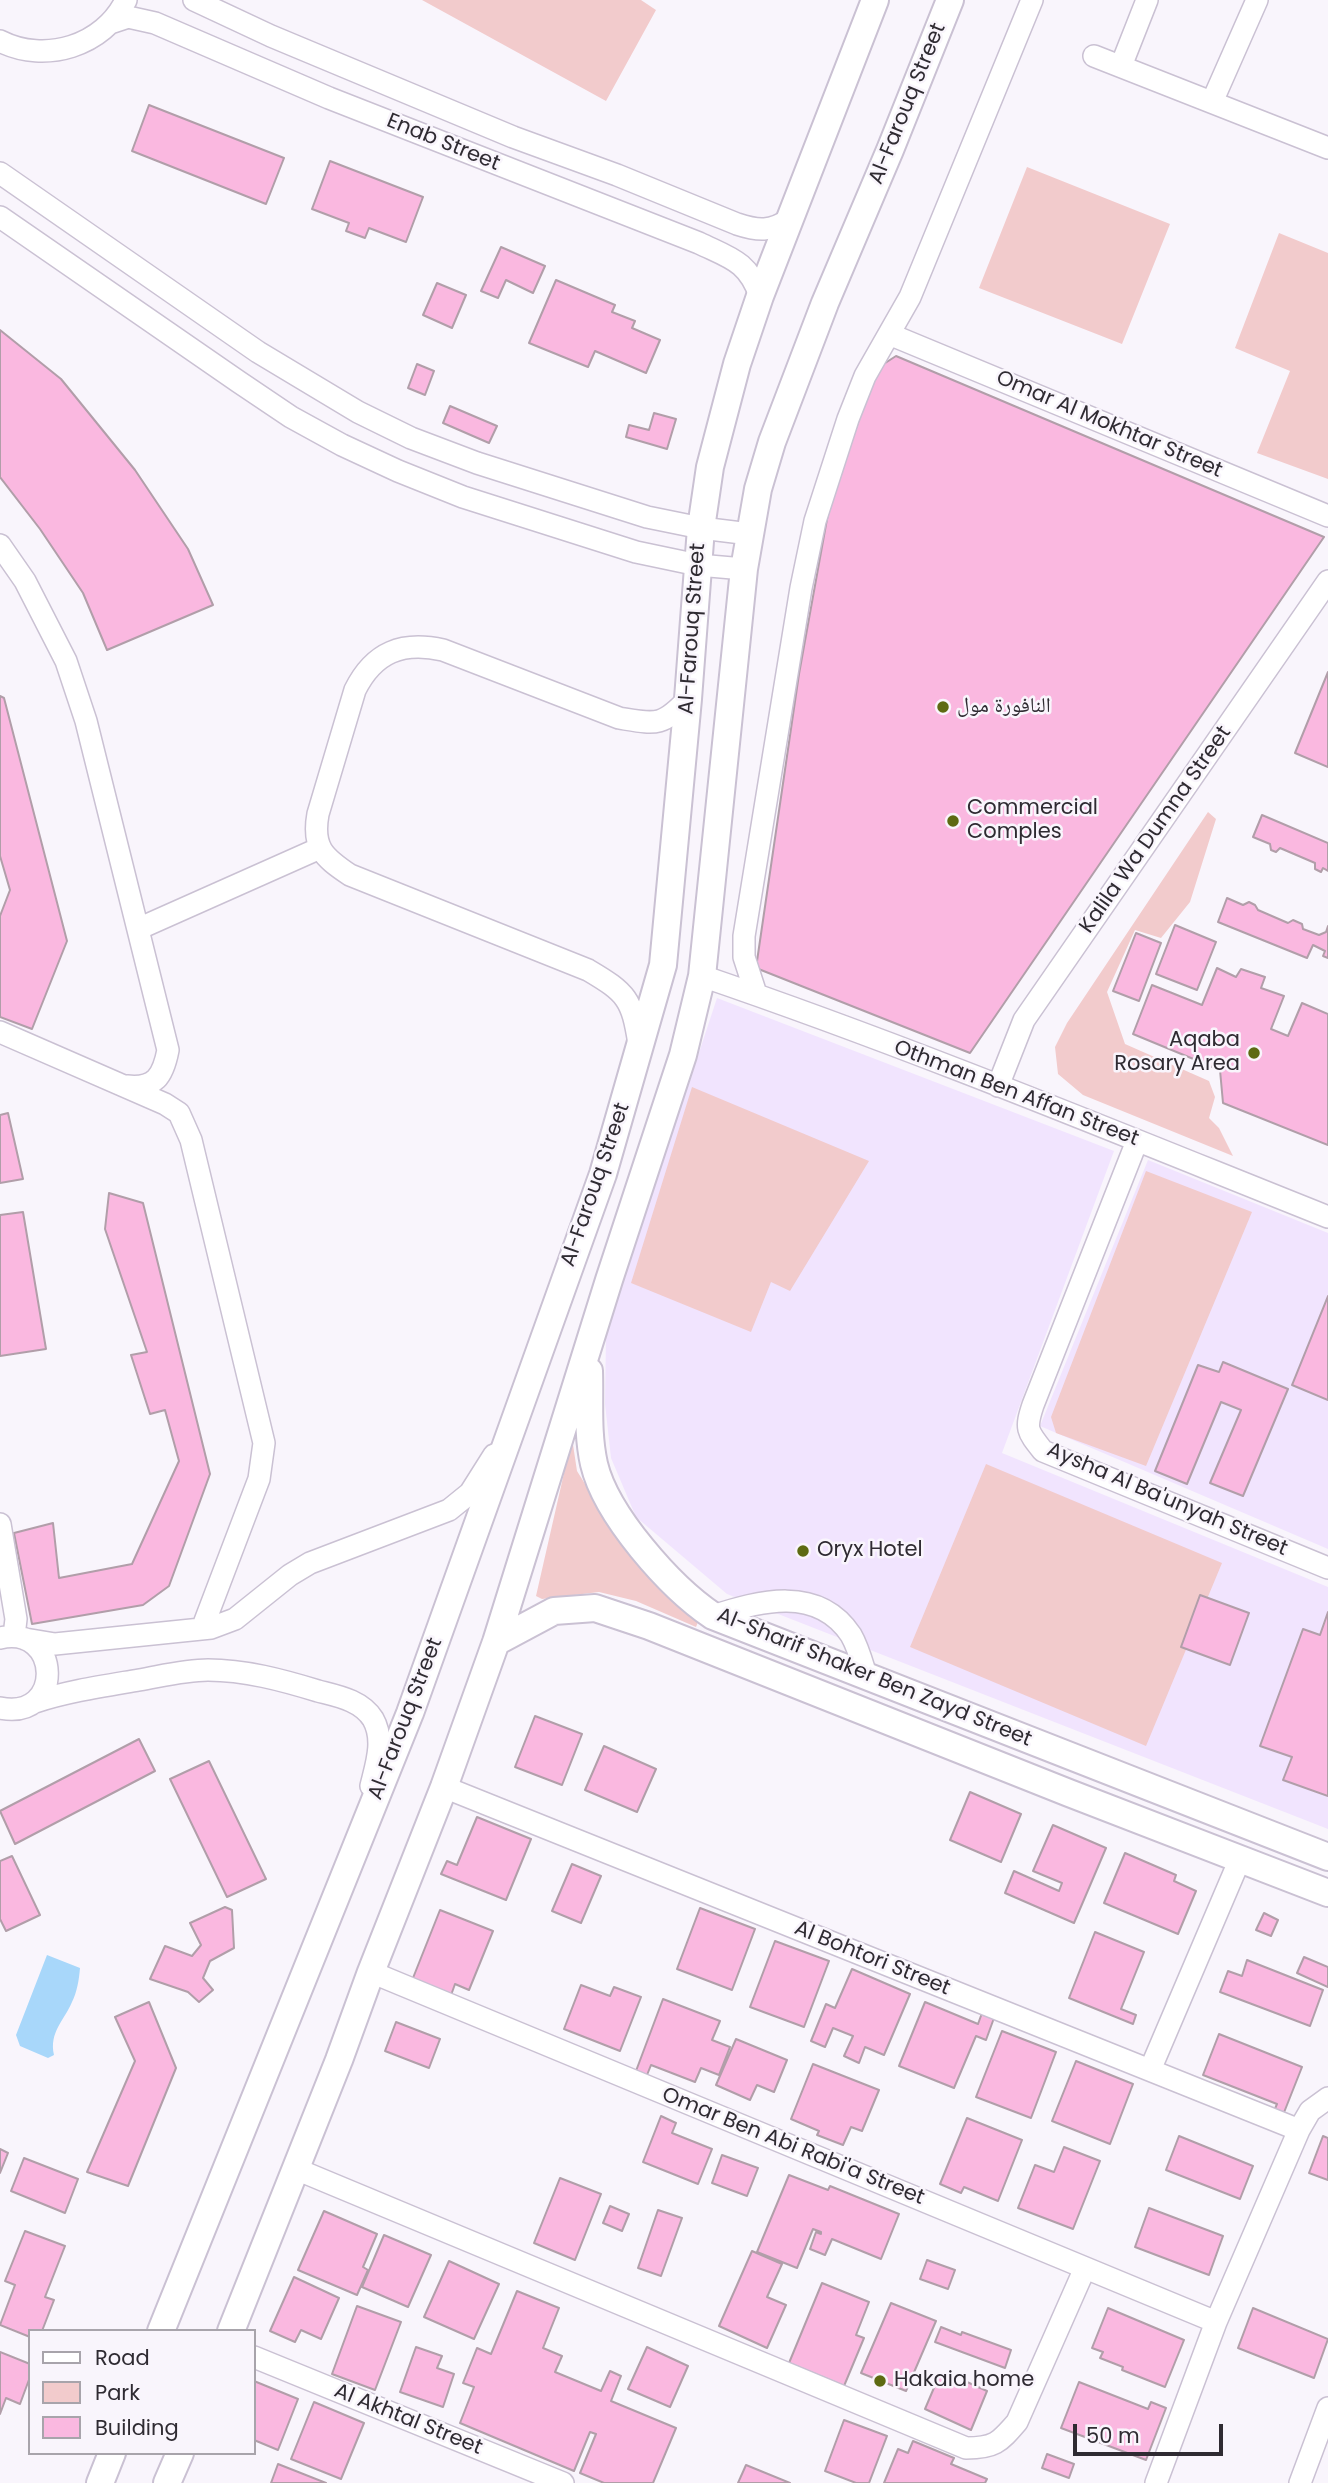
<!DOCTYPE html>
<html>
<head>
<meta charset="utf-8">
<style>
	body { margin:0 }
	#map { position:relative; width:1328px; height:2483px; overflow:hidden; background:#f9f5fc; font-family:Poppins,sans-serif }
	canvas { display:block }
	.legend { position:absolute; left:28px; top:2329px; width:228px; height:126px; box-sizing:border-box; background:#f9f5fc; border:2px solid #a8a4ab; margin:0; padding:9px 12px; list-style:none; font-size:21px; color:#2f2b32 }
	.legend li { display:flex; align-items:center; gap:14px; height:35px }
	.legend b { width:35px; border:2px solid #a8a4ab }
	.scale { position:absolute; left:1073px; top:2424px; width:150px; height:32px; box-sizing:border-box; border:4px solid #2f2b32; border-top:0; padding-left:9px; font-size:21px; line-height:24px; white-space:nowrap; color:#2f2b32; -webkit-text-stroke:5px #f9f5fc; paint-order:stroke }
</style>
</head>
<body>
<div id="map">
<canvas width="1328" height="2483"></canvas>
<ul class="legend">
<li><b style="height:9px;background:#fff"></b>Road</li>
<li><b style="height:19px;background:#f2cbcc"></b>Park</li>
<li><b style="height:19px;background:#fab8e0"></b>Building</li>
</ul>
<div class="scale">50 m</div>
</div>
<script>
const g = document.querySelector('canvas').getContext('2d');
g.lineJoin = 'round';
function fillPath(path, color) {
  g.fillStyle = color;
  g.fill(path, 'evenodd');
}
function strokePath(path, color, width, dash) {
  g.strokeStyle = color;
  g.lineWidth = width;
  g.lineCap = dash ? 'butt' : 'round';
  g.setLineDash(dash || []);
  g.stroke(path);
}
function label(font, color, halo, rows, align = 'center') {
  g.font = font + ' Poppins,"Noto Naskh Arabic",sans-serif';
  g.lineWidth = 5;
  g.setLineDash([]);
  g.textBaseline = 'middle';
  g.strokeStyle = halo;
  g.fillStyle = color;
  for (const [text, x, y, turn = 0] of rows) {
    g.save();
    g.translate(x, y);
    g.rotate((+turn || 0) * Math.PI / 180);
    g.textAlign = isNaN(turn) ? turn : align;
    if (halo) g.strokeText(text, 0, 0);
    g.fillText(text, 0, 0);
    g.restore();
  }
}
const built = new Path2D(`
	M717,998L1114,1151L1002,1453L1328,1587V1829L727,1594L636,1517L611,1458L605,1404L606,1335Z
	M1148,1160L1328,1233V1549L1040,1426Z`);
const green = new Path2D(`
	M422,0H641L656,10L606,101Z
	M1027,167L1170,224L1122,344L979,288Z
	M1279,233L1328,253V479L1257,453L1290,371L1235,348Z
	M1208,812L1216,819L1190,902L1161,938L1135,930L1107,992L1125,1044L1209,1081L1215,1097L1209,1118L1219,1128L1233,1156L1083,1095L1058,1074L1055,1047L1067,1023Z
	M692,1087L869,1161L790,1291L771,1282L751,1332L631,1283Z
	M1146,1171L1252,1212L1146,1466L1056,1433L1051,1417Z
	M572,1438L577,1471L628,1553L700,1617L696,1627L636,1601L599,1592L542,1599L536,1596Z
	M986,1464L1222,1563L1146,1746L910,1647Z`);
const water = new Path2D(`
	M47,1955L80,1968C79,1980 77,1992 72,2002C64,2021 49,2032 54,2055L48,2058L20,2046L16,2035Z`);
const building = new Path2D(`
	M149,105L284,158L266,204L132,151Z
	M330,161L423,197L406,242L369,228L365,238L346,231L349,223L312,209Z
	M501,247L545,266L533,293L506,280L498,298L481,291Z
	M556,280L615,305L612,312L635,321L632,328L660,340L646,373L595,351L588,367L529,343Z
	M437,283L466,295L452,328L423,315Z
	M0,330L61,379L135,470L188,549L213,605L107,650L83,593L40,529L0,477Z
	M896,356L1324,537L970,1053L756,968L799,674L829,508L876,369Z
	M417,364L434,371L425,395L408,388Z
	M450,406L497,426L489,443L443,423Z
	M654,413L676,419L667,449L626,437L629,425L649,430Z
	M1328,672V767L1295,753Z
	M0,696L4,698L67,941L32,1029L0,1017V916L10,890L0,856Z
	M1262,815L1328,843V871L1323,868L1321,872L1315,869V863L1280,848L1276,852L1271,850L1270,844L1253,837Z
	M1227,898L1243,905L1249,902L1255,905L1258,910L1288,923L1293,920L1302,924L1303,929L1319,935L1326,932L1328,926V958L1323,956L1325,951L1313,945L1307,958L1218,922Z
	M1175,925L1216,942L1197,990L1156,974Z
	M1136,933L1161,943L1139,1001L1113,991Z
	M1217,968L1236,977L1241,969L1265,977L1261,988L1284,996L1271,1029L1288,1036L1302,1003L1328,1014V1145L1223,1103L1220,1070L1133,1034L1152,985L1202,1005Z
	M8,1113L23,1179L0,1183V1115Z
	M109,1193L143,1203L210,1474L169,1586L143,1605L32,1624L14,1533L53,1523L59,1578L132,1564L179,1461L165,1410L150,1414L131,1355L147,1352L105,1229Z
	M23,1212L46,1349L0,1356V1215Z
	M1328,1296V1400L1292,1385Z
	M1223,1362L1288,1389L1243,1496L1210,1483L1241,1410L1221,1402L1187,1484L1155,1471L1198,1365L1219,1372Z
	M1200,1595L1249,1613L1230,1665L1181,1647Z
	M1328,1612V1796L1283,1780L1292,1757L1260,1746L1303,1629L1320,1635Z
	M535,1716L582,1734L562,1785L515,1767Z
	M139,1739L155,1771L15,1844L0,1811Z
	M604,1746L656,1769L637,1812L585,1790Z
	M209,1761L266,1879L227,1897L170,1779Z
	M970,1792L1021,1814L1001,1862L950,1840Z
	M477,1817L531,1839L506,1900L441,1874L447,1861L457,1865Z
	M1053,1825L1106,1848L1074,1923L1005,1893L1014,1871L1059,1891L1062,1883L1033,1871Z
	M1125,1853L1176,1875L1174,1881L1196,1891L1178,1934L1104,1903Z
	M12,1856L40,1915L6,1931L0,1919V1861Z
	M572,1864L601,1876L581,1923L552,1911Z
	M225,1907L232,1910L234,1948L210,1961L203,1978L213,1990L199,2002L188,1992L150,1979L165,1946L192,1956L201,1945L190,1923Z
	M700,1908L755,1929L732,1990L677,1969Z
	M440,1910L493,1931L469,1990L455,1984L450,1998L411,1983Z
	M1264,1913L1278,1920L1271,1936L1256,1930Z
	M1095,1932L1144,1952L1121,2009L1136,2015L1133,2024L1069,1998Z
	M775,1941L829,1961L804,2027L750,2007Z
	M1304,1957L1328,1967V1987L1297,1973Z
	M1247,1960L1323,1990L1310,2026L1220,1992L1228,1971L1242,1976Z
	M852,1969L910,1994L884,2055L865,2047L859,2063L844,2056L853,2036L833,2028L825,2047L811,2041L826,2004L835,2008Z
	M581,1985L610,1996L614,1987L641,1997L620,2051L564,2029Z
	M663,1999L720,2021L712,2040L730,2047L719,2075L701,2068L695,2082L651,2065L647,2075L636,2071Z
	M149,2002L176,2068L128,2186L87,2172L135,2061L115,2017Z
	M925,2002L978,2024L982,2013L994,2018L986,2040L976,2036L954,2088L899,2066Z
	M396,2022L440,2039L429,2068L385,2051Z
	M1002,2031L1056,2052L1031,2118L976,2097Z
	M1219,2034L1302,2067L1283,2115L1274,2111L1277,2104L1203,2075Z
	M736,2039L787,2060L774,2092L757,2085L750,2100L716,2085Z
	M1076,2061L1133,2084L1110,2144L1052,2121Z
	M813,2064L879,2090L862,2131L851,2127L843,2145L817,2135L819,2131L791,2119Z
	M661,2116L676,2123L672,2133L712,2149L698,2184L643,2162Z
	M967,2118L1022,2140L998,2201L964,2187L961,2193L940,2184Z
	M1179,2136L1253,2166L1240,2199L1166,2170Z
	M1323,2136L1328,2138V2180L1309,2173Z
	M1064,2147L1100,2161L1073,2229L1018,2208L1035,2165L1054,2172Z
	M0,2149L8,2153L0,2173Z
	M722,2155L758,2168L747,2196L712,2183Z
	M24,2158L78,2179L65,2213L11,2191Z
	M789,2175L828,2190L830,2186L899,2214L881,2259L832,2239L825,2255L810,2249L816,2232L821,2234V2232L813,2229L797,2268L757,2252Z
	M560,2178L601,2194L575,2260L534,2243Z
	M610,2206L629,2214L622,2231L603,2223Z
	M1149,2208L1223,2236L1209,2275L1135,2247Z
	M658,2210L682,2218L661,2276L638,2268Z
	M324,2211L377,2234L363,2267L368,2270L357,2295L298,2270Z
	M25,2231L65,2246L45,2297L54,2300L42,2331H30V2337L0,2325L15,2285L5,2281Z
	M384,2235L431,2255L408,2307L362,2287Z
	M752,2251L782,2264L767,2297L786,2305L767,2348L719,2326Z
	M927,2260L955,2270L948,2289L920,2279Z
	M449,2261L499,2284L474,2339L424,2317Z
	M294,2277L339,2298L321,2339L301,2330L295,2342L270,2331Z
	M822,2283L869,2302L856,2335L864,2338L844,2386L789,2363Z
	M517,2291L559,2308L543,2348L562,2356L555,2372L601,2391L610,2371L621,2376L611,2401L676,2428L653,2483H604L580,2473L596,2434L590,2432L574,2471L460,2423L474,2387L463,2383L477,2348L491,2354Z
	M891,2303L936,2321L906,2391L861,2373Z
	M357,2306L401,2322L375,2390L332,2374Z
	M1108,2308L1184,2340L1165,2387L1122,2370L1123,2367L1100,2358L1103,2352L1092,2348Z
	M1253,2308L1328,2339L1314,2378L1238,2348Z
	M941,2327L961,2335L962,2332L1011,2350L1005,2368L935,2342Z
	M416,2347L442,2356L437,2368L454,2374L443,2407L400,2392Z
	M647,2347L688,2366L670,2407L628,2389Z
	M0,2352L30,2364V2377L20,2404L6,2398L0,2414Z
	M939,2376L964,2387L967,2382L987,2391L971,2430L925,2409Z
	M254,2381L298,2399L278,2450L254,2440Z
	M1079,2382L1148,2409L1151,2402L1166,2408L1146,2460L1061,2428Z
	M314,2402L364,2423L341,2479L291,2459Z
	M844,2420L887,2436L869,2483H856L825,2471Z
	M913,2441L954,2458L951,2464L987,2479L985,2483H884L898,2449L908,2453Z
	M1047,2454L1074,2464L1069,2478L1042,2468Z
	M278,2464L326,2483H271Z
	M746,2465L790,2483H738Z`);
const minor = new Path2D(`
	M194,0L271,36L513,137L617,175L737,224C758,231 771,232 790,219
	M110,23L128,17L155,23L329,98L699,243C730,258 748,261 760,296
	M0,41C45,64 104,46 126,0
	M1094,56L1328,148
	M1121,66L1147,0
	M1212,102L1257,0
	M0,173L258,352L358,412L411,438L477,463L647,517L701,528L750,534
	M0,217L239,382L291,417L342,445L398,471L463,497L636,552L698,565L744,569
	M889,334L1328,516
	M0,545L25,581L66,661L86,721L168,1050C163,1076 155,1089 127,1086
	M138,929L320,848
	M702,976C913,1048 1120,1134 1328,1217
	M756,994L744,957V936L801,588L815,521L848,419L865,376L910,297L1032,0
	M0,1032L165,1104L179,1113L191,1140L264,1443L259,1479L202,1629
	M639,1044C632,999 627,993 588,970L350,875C323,857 312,847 318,814L355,690C374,652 402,641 443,650L619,718C656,724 662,727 688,699
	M998,1086L1024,1020L1328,581
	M1137,1141L1033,1405C1025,1429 1027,1431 1043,1451L1328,1568
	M0,1524L16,1619L14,1636
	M713,1616C759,1601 818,1585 851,1635C858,1647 862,1662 866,1675
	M0,1638C61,1624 65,1721 0,1708
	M25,1639L55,1644L211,1628L235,1619L290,1575L310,1563L449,1510L470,1493L494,1455
	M35,1702C69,1691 104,1686 139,1680C162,1676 185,1670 208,1670C245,1670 282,1680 318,1691C337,1696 361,1700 373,1719C385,1740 376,1765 371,1786
	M444,1787L1299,2130
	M371,1972L1216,2322
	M1150,2070L1240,1859
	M296,2169L966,2448C994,2448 999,2443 1017,2422L1085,2268
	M254,2357L563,2483
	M1156,2483L1216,2322L1299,2130L1310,2111L1328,2098
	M1300,2483L1328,2408`);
const major = new Path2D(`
	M589,1371C590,1402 587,1433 594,1464C606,1515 670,1587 713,1616L1328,1857
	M496,1642L554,1611L595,1608L649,1626L1069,1793L1328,1893
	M161,2331L410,1713L603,1174L663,965L688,699L701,528L710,467L737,364L760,296L875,0
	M231,2331L339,2060L371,1972L444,1787L496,1642L609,1280L683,1055L702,976L744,569L758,489L772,442L825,303L890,150L950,0
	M100,2483L112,2453
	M167,2483L180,2453`);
const markers = [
	[943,707,7,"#5d6a12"],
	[953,821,7,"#5d6a12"],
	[1254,1053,7,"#5d6a12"],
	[803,1551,7,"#5d6a12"],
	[880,2381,7,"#5d6a12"]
];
const streetNames = [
	["Al-Farouq Street",908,104,-68],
	["Enab Street",443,143,22],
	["Omar Al Mokhtar Street",1109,425,23],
	["Al-Farouq Street",693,629,-86],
	["Kalila Wa Dumna Street",1156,830,-55],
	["Othman Ben Affan Street",1016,1094,21],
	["Al-Farouq Street",596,1185,-71],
	["Aysha Al Ba'unyah Street",1167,1500,23],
	["Al-Sharif Shaker Ben Zayd Street",874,1678,22],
	["Al-Farouq Street",406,1719,-69],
	["Al Bohtori Street",872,1959,22],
	["Omar Ben Abi Rabi'a Street",793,2147,22],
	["Al Akhtal Street",408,2420,22]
];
const poiNames = [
	["النافورة مول",957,707],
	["Commercial",967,809],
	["Comples",967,833],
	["Aqaba",1240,1041,"right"],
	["Rosary Area",1240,1065,"right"],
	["Oryx Hotel",817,1551],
	["Hakaia home",894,2381]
];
fillPath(built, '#f1e4fe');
fillPath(green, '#f2cbcc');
fillPath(water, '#a8d7fa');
fillPath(building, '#fab8e0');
strokePath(building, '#b19ea9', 2);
strokePath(minor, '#cac1d3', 24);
strokePath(major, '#cac1d3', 30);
strokePath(minor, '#fff', 21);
strokePath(major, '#fff', 26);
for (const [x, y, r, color] of markers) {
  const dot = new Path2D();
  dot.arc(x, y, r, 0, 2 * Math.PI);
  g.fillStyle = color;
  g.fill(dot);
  strokePath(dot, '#f9f5fc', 2.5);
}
label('21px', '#2f2b32', '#f9f5fc', streetNames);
label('21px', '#2f2b32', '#f9f5fc', poiNames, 'left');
</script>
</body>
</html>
